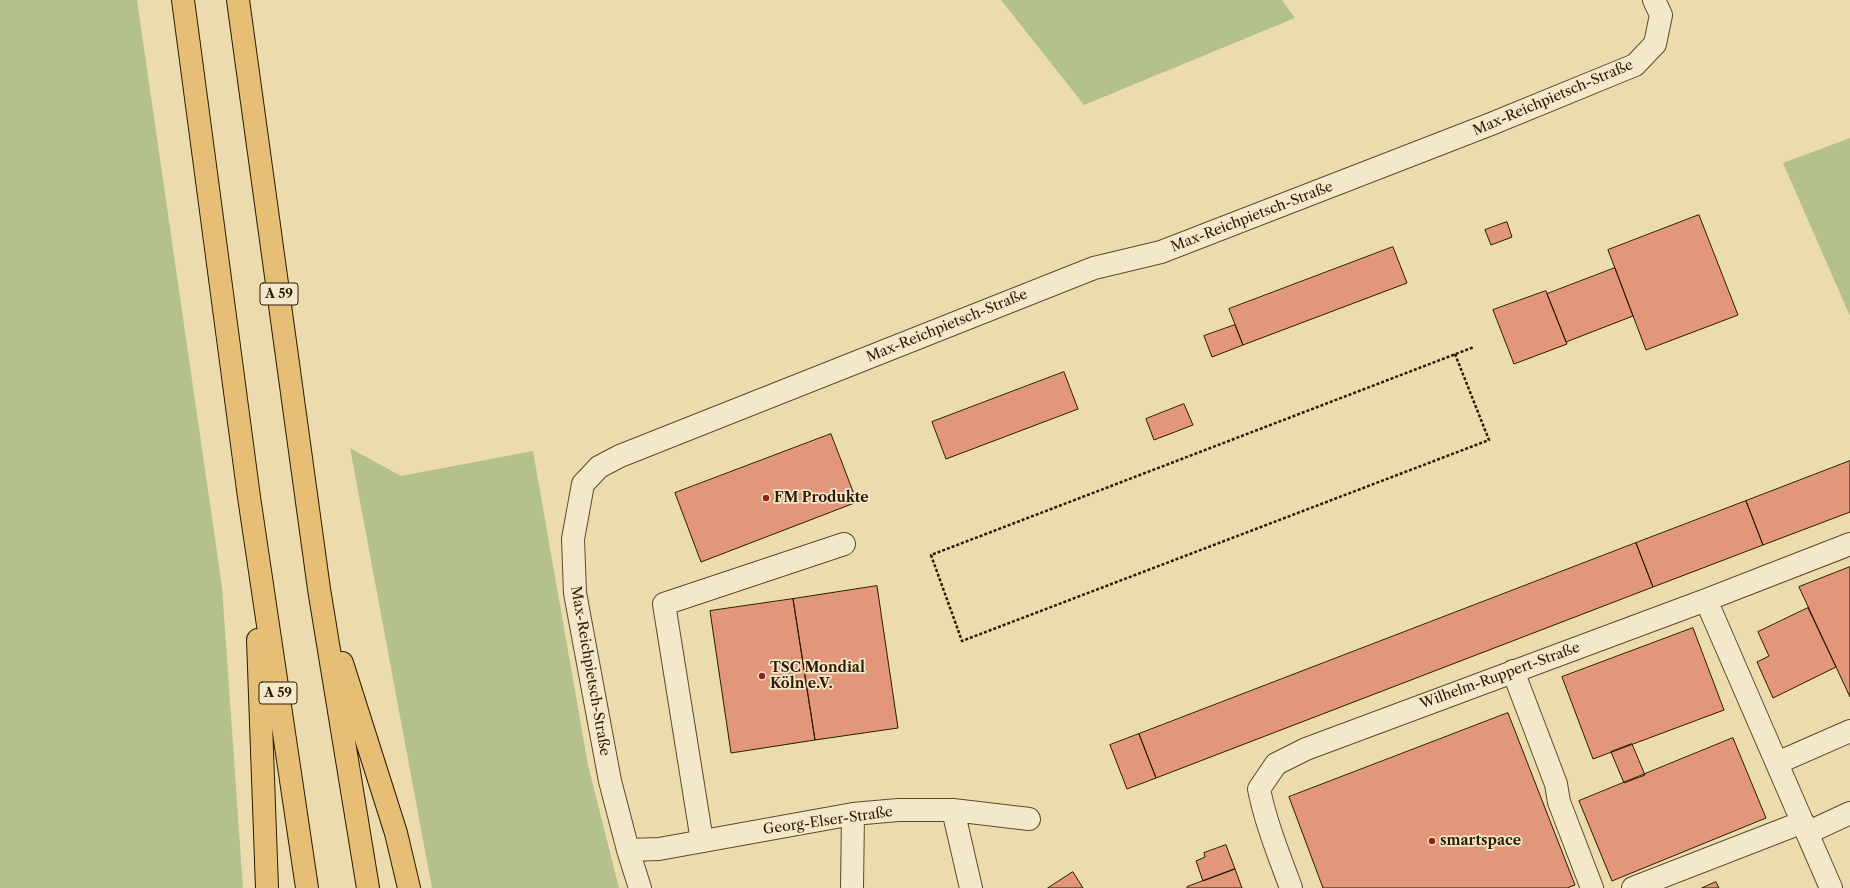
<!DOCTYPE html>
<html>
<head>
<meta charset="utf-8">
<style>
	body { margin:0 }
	canvas { display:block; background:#ecdcad }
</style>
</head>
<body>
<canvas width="1850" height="888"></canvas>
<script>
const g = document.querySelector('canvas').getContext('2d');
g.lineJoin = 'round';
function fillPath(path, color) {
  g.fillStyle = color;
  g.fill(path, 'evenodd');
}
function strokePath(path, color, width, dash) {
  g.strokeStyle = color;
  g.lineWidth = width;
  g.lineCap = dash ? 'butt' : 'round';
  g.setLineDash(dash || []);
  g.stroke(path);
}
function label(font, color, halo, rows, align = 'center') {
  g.font = font + ' "Libre Caslon Text",serif';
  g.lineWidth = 3.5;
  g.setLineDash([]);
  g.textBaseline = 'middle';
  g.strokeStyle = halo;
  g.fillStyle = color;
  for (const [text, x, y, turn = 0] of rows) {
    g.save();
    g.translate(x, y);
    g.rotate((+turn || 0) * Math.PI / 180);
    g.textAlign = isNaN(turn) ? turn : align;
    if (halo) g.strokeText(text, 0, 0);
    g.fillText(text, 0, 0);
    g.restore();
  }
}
const green = new Path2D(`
	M0,0H137L222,587L243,888H0Z
	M1001,0H1282L1295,18L1084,105Z
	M1850,138V316L1783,163Z
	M350,448L401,476L533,451L588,765L619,888H432Z`);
const building = new Path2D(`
	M1699,215L1738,315L1646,350L1608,250Z
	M1507,222L1512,237L1491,245L1485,230Z
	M1393,247L1407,283L1243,345L1229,309Z
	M1615,268L1633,316L1566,342L1547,294Z
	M1546,291L1567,344L1514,364L1493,310Z
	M1235,325L1243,345L1212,357L1204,336Z
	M1064,372L1078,409L946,459L932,422Z
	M1184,404L1193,425L1154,440L1146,419Z
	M831,434L857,502L701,562L675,493Z
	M1850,461V512L1763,545L1746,501Z
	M1746,501L1763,545L1653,587L1636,543Z
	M1636,543L1653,587L1156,778L1139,734Z
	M1850,567V697L1799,587Z
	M877,586L898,728L815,740L793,599Z
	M793,599L815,740L731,753L710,611Z
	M1808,608L1836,667L1773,698L1757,662L1769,656L1758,632Z
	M1693,628L1724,710L1593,759L1562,677Z
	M1508,713L1575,885L1567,888H1323L1289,797Z
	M1139,734L1156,778L1127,789L1110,745Z
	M1733,738L1766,818L1612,881L1579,801Z
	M1632,744L1645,775L1624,783L1611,752Z
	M1226,845L1235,869L1203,881L1196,861L1205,857L1204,853Z
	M1235,869L1242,888H1187V887Z
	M1073,872L1083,888H1048Z
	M1716,882L1719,888H1702Z`);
const path = new Path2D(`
	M1455,354L1489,440L962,641L931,555L1474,347`);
const minor = new Path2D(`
	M1706,600L1831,888
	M1513,671L1556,784L1559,802L1592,888
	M1777,763L1850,731
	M953,810L971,888
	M1807,833L1850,813
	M702,841L664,604L844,544
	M628,850L659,849L853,814L898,810H953L1029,819
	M640,888L628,850L610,781L575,593L573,539L583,484L599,467L620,456L1094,268L1161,252L1491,124L1635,65L1655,44L1661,15L1654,0
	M852,888L853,814
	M1291,888C1279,855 1266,824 1259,789L1276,764L1306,749L1706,600L1850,544
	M1633,888L1803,822`);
const highway = new Path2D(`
	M183,0L249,497L307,888
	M238,0L319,589L368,888
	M258,640L267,888
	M342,663L396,833L409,888`);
const markers = [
	[766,498,4,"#8f2418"],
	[762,676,4,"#8f2418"],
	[1432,841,4,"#8f2418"]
];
const shields = [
	[279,294,38],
	[278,693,38]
];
const shieldNames = [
	["A 59",279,294],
	["A 59",278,693]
];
const streetNames = [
	["Max-Reichpietsch-Straße",1553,98,-23],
	["Max-Reichpietsch-Straße",1252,217,-21],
	["Max-Reichpietsch-Straße",947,326,-22],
	["Max-Reichpietsch-Straße",590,671,80],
	["Wilhelm-Ruppert-Straße",1500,676,-20],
	["Georg-Elser-Straße",828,821,-8]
];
const poiNames = [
	["FM Produkte",774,498],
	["TSC Mondial",770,668],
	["Köln e.V.",770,684],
	["smartspace",1440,841]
];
fillPath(green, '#b4c18d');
fillPath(building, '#e2977b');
strokePath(building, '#2d1a01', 1);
strokePath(minor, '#5d4a2c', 24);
strokePath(highway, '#2d1a01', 24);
strokePath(path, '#2d1a01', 2.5, [3, 2]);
strokePath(minor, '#f3e8ca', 22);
strokePath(highway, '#e6be76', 22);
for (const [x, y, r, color] of markers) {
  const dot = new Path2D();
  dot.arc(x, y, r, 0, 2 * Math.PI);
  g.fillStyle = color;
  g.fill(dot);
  strokePath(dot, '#f3e8ca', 1.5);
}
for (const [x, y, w] of shields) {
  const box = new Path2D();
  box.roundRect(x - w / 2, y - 11, w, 22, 3);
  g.fillStyle = '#f3e8ca';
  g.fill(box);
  strokePath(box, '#2d1a01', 1);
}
label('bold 13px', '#2d1a01', null, shieldNames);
label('14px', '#2d1a01', '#f3e8ca', streetNames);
label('bold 14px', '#2d1a01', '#f3e8ca', poiNames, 'left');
</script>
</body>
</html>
